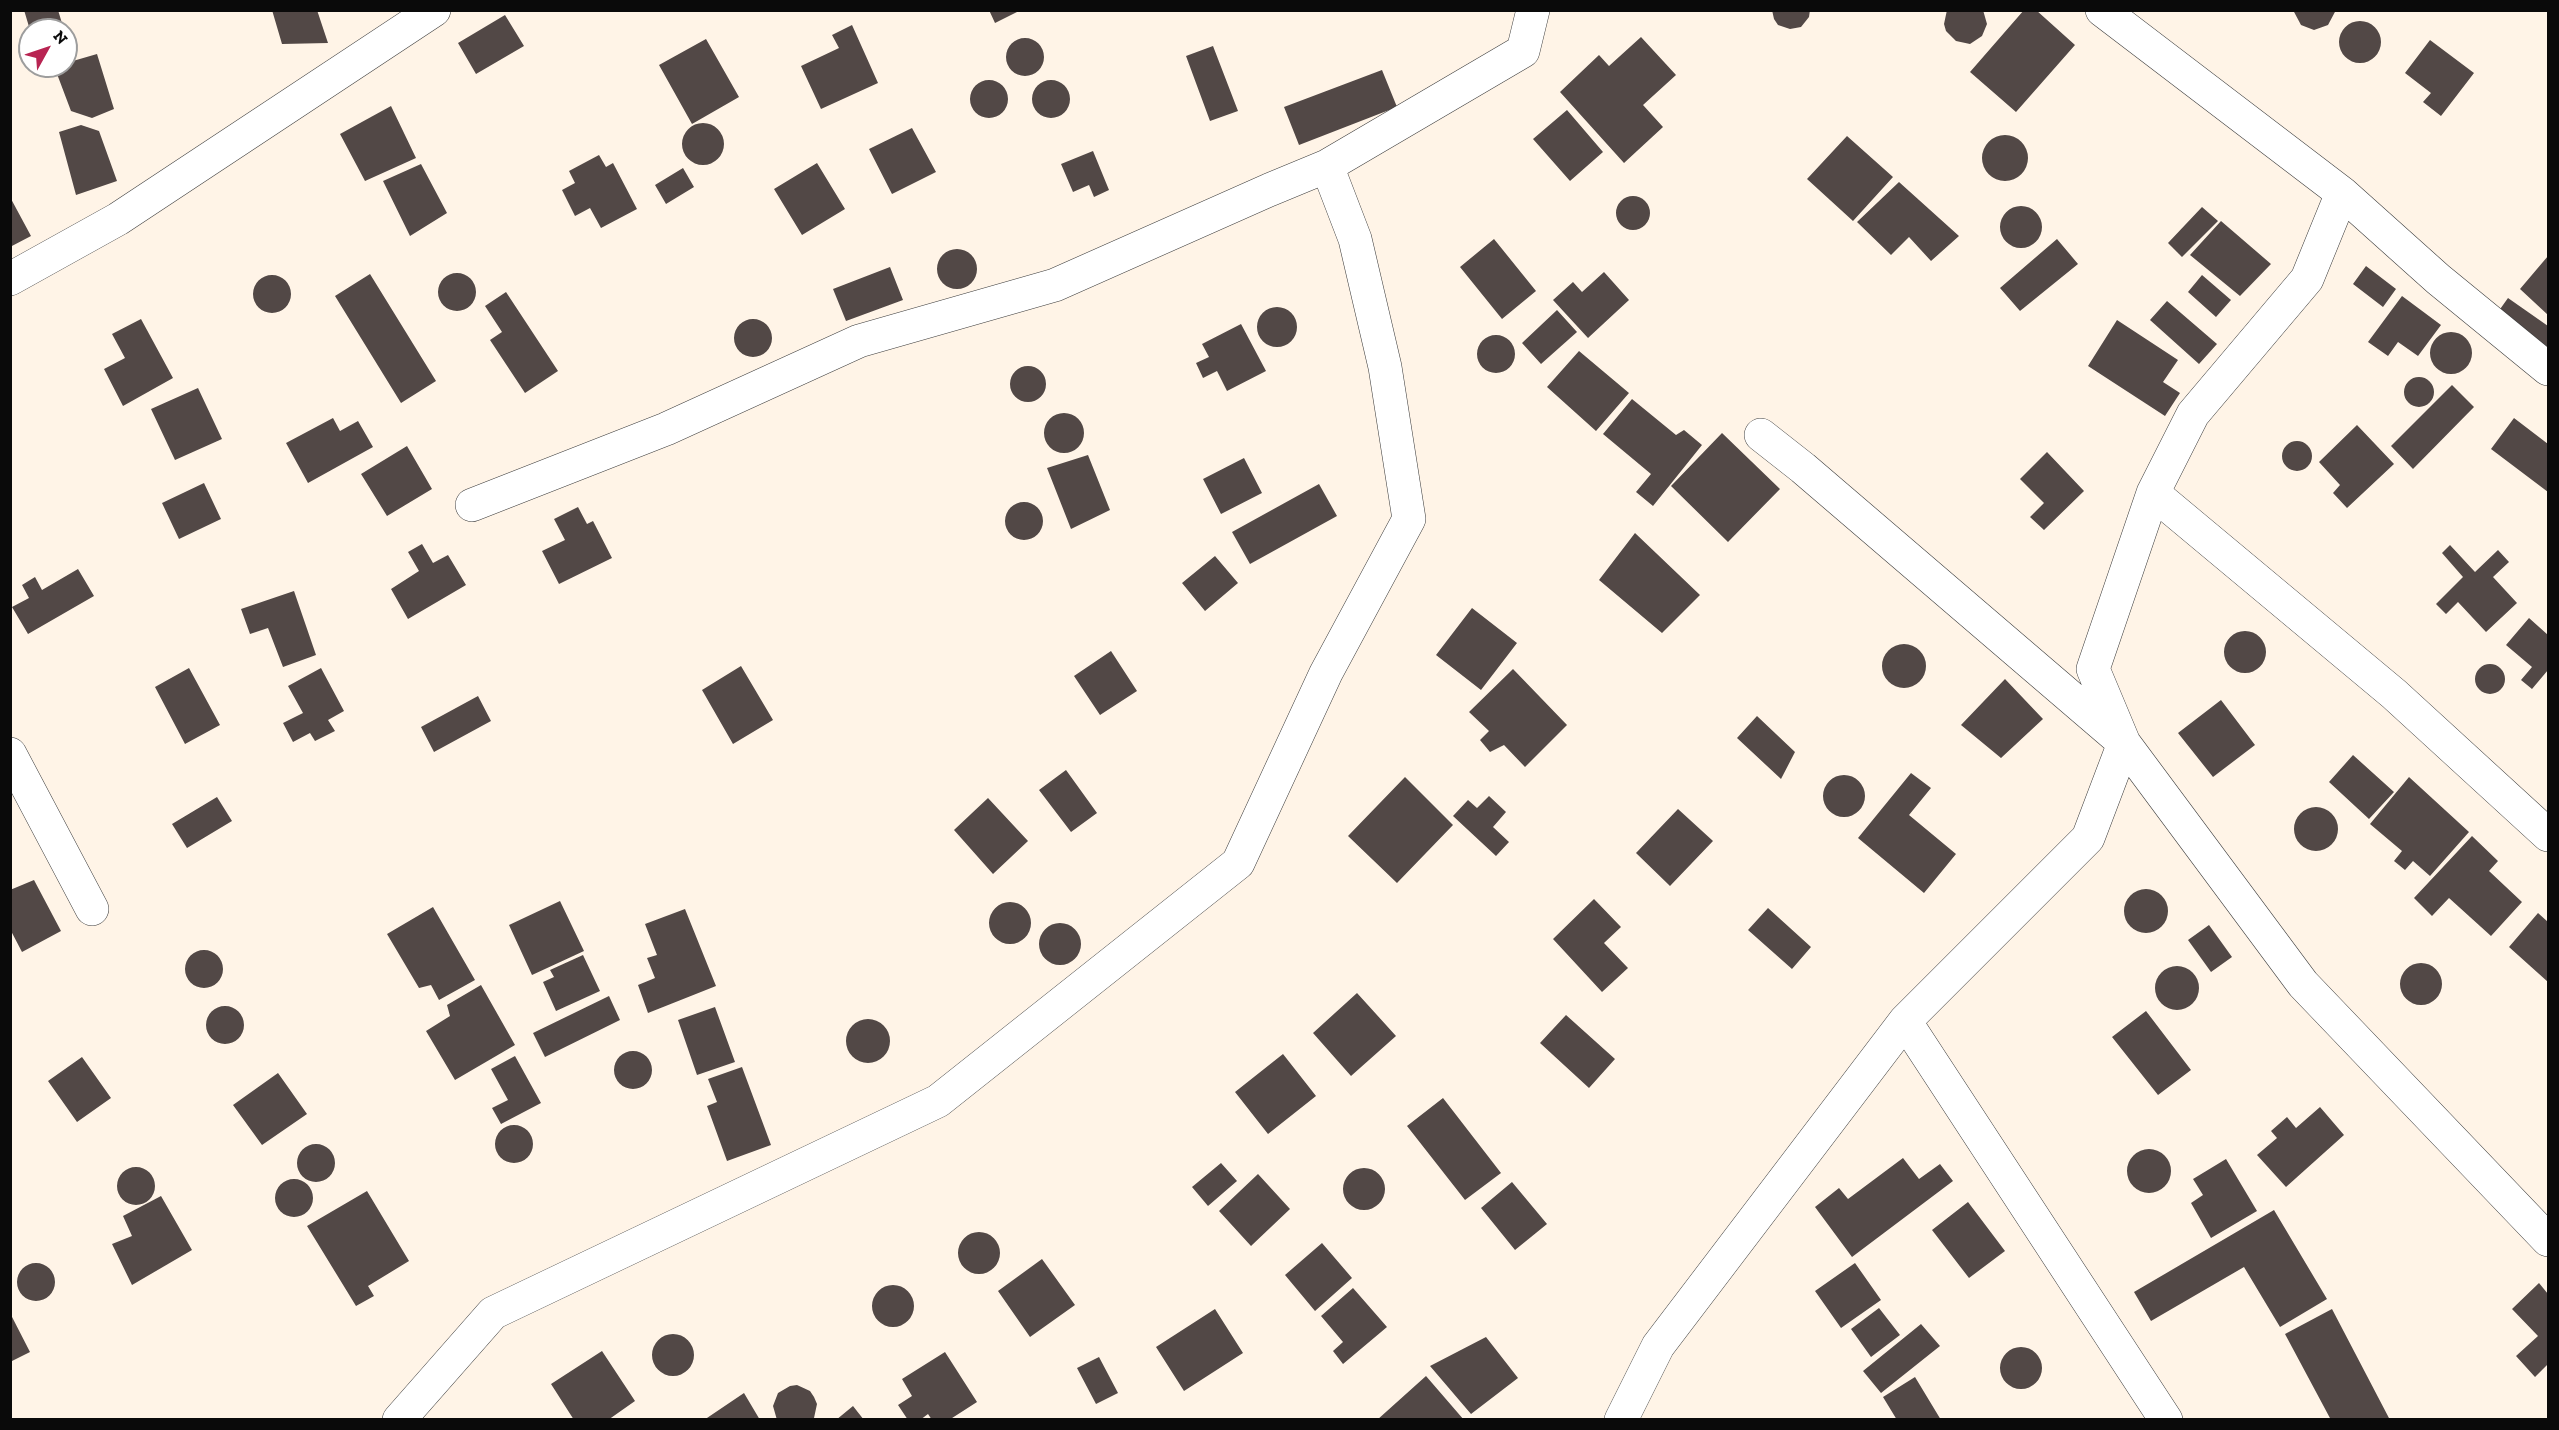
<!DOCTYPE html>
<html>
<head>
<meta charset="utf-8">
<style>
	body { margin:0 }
	#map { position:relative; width:2559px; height:1430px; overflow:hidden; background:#fff4e7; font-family:"Zilla Slab",serif }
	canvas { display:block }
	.frame { position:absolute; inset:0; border:12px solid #0a0a0a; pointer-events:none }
	.north { position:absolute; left:18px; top:18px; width:60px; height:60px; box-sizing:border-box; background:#fff; border:2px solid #9d9d9d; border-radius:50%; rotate:50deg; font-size:16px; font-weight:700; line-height:24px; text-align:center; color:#0a0a0a }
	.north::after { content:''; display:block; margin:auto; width:21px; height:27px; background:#b82452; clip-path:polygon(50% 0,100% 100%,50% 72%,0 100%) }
</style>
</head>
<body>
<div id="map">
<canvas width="2559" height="1430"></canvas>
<div class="frame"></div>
<div class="north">N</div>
</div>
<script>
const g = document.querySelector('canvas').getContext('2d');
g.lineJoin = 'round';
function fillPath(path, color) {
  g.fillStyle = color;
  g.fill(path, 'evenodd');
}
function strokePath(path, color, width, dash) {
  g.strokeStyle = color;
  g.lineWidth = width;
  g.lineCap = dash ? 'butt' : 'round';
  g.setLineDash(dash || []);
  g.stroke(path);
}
const building = new Path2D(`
	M24,10H58L64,30H30Z
	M272,10H317L328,43L282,44Z
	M989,10H1021L995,23Z
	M1772,10H1810L1809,17L1801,27L1790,29L1778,25L1774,19Z
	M1947,10H1983L1987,24L1982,36L1970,44L1956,41L1946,31L1944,24Z
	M2024,10H2036L2075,45L2016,112L1970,72Z
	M2293,10H2336L2328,25L2314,30L2301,25Z
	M505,15L524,46L476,74L458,43Z
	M2339 42a21 21 0 1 1 42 0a21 21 0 1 1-42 0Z
	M852,25L878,83L821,109L801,66L839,48L832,35Z
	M1641,37L1676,75L1643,105L1663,127L1624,163L1560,92L1599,55L1609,66Z
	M1006 57a19 19 0 1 1 38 0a19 19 0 1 1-38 0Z
	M706,39L739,97L692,124L659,65Z
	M2430,40L2474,73L2441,116L2423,102L2431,93L2405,73Z
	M1213,46L1238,111L1210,121L1186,56Z
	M97,54L114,109L92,118L71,111L54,66H66V63Z
	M1382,70L1397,107L1299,145L1284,107Z
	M970 99a19 19 0 1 1 38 0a19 19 0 1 1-38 0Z
	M1032 99a19 19 0 1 1 38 0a19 19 0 1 1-38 0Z
	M391,106L416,158L365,181L340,134Z
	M1567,110L1603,152L1570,181L1533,139Z
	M682 144a21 21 0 1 1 42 0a21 21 0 1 1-42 0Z
	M81,125L99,131L117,181L76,195L59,132Z
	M912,128L936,172L892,194L869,149Z
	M1982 158a23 23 0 1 1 46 0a23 23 0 1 1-46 0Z
	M1847,136L1893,177L1853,221L1807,179Z
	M1093,151L1109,190L1094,197L1089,185L1073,192L1061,164Z
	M599,155L606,167L613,163L637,209L601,228L590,208L575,216L562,190L575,183L569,171Z
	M817,163L845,209L802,235L774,189Z
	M421,164L447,213L410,236L383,181Z
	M683,168L694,187L666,204L655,185Z
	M1899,182L1959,236L1931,261L1909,237L1891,255L1857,222Z
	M1616 213a17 17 0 1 1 34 0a17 17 0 1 1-34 0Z
	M10,197L31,236L10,247Z
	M2000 227a21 21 0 1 1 42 0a21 21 0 1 1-42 0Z
	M2202,207L2218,221L2182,257L2168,243Z
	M2221,221L2271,264L2240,296L2190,255Z
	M1494,239L1536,291L1502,319L1460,267Z
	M2057,239L2078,264L2020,311L2000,288Z
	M937 269a20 20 0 1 1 40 0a20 20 0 1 1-40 0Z
	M2548,256V315L2520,289Z
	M2366,266L2396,289L2383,307L2353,284Z
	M890,267L903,300L846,321L833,289Z
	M1604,272L1629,300L1588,338L1553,300L1573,282L1582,292Z
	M438 292a19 19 0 1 1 38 0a19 19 0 1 1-38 0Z
	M370,274L436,381L401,403L335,296Z
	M253 294a19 19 0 1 1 38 0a19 19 0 1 1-38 0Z
	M2202,275L2231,300L2216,317L2188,292Z
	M506,292L558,371L525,393L490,340L502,332L485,306Z
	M2402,296L2441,325L2418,356L2398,342L2388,356L2368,342Z
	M2508,298L2548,326V348L2498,312Z
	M2167,301L2217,344L2199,364L2150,320Z
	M1257 327a20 20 0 1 1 40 0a20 20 0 1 1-40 0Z
	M1557,310L1577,332L1541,364L1522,343Z
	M734 338a19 19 0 1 1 38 0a19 19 0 1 1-38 0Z
	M141,319L173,378L123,406L104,369L125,358L112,334Z
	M2117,320L2178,360L2163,382L2180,393L2165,416L2088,366Z
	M1241,324L1266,371L1227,391L1217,371L1203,378L1196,363L1209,357L1202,344Z
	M2430 353a21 21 0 1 1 42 0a21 21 0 1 1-42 0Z
	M1477 354a19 19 0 1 1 38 0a19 19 0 1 1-38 0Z
	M1579,351L1629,393L1596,431L1547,387Z
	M1010 384a18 18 0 1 1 36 0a18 18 0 1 1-36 0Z
	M2404 392a15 15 0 1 1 30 0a15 15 0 1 1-30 0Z
	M2452,385L2474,407L2413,469L2391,446Z
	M198,388L222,439L175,460L151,409Z
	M1632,399L1676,435L1684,430L1702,445L1653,506L1636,492L1651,474L1603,434Z
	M1044 433a20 20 0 1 1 40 0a20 20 0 1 1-40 0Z
	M333,418L340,431L358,421L373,447L308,483L286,443Z
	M2514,418L2548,444V492L2491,449Z
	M2357,425L2394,464L2347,508L2333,493L2340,485L2319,462Z
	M1722,433L1780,489L1728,542L1671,486Z
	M2282 456a15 15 0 1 1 30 0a15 15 0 1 1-30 0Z
	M407,446L432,489L387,516L361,474Z
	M2047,452L2084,491L2044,530L2030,517L2044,503L2020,479Z
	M1088,455L1110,510L1071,529L1047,468Z
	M1244,458L1262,493L1221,514L1203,479Z
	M204,483L221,519L179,539L162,503Z
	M1319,484L1337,516L1250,564L1232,532Z
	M1005 521a19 19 0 1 1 38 0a19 19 0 1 1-38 0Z
	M578,507L587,524L593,521L612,558L559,584L542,551L565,540L554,519Z
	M1635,533L1700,595L1662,633L1599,580Z
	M422,544L433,563L448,555L466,585L408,619L391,589L419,571L408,552Z
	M2450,545L2475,572L2498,550L2509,562L2493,577L2517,603L2486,632L2458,602L2446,614L2436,604L2463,577L2442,553Z
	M1215,556L1238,583L1205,611L1182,583Z
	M78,569L94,596L28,634L12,607L29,598L22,585L35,577L42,590Z
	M294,591L316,655L283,667L268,628L250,634L241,609Z
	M1472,608L1517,643L1481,690L1436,655Z
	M2529,618L2548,635V670L2532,689L2521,680L2532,667L2506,645Z
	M2224 652a21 21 0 1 1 42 0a21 21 0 1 1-42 0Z
	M1882 666a22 22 0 1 1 44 0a22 22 0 1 1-44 0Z
	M1111,651L1137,691L1100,715L1074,676Z
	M2475 679a15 15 0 1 1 30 0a15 15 0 1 1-30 0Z
	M741,666L773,720L733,744L702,690Z
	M189,668L220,725L185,744L155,687Z
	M321,668L344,711L328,720L335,731L315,741L310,733L293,742L283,723L303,713L288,686Z
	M1513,669L1567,725L1525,767L1504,745L1490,752L1480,740L1489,731L1469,712Z
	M2005,679L2043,719L2001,758L1961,725Z
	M478,696L491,721L434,752L421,727Z
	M2221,700L2255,745L2213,777L2178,733Z
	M1757,716L1795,752L1781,779L1737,738Z
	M2353,755L2394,792L2369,819L2329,782Z
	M1066,770L1097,813L1071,832L1039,790Z
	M1911,773L1931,788L1909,815L1956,854L1924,893L1858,838Z
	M1823 796a21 21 0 1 1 42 0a21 21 0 1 1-42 0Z
	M1405,777L1453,825L1397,883L1348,836Z
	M2409,777L2469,832L2430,876L2413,861L2405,870L2394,861L2402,851L2370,824Z
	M1489,796L1506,812L1493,827L1509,842L1496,856L1453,816L1468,800L1477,808Z
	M217,797L232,821L187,848L172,824Z
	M988,798L1028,841L993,874L954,830Z
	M2294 829a22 22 0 1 1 44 0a22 22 0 1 1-44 0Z
	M1678,809L1713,841L1670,886L1636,853Z
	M2472,836L2498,861L2489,871L2522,902L2491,936L2449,898L2432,916L2414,898Z
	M34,880L61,931L22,952L10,929V890Z
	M2124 911a22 22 0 1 1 44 0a22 22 0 1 1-44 0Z
	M1594,899L1621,927L1604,943L1628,968L1602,992L1553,939Z
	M560,901L584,951L532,975L509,925Z
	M989 923a21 21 0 1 1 42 0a21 21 0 1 1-42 0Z
	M433,907L475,980L439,1000L431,985L419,988L387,934Z
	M1768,908L1811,947L1792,969L1748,930Z
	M685,909L716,986L648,1013L638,985L655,978L647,958L657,955L645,924Z
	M2538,913L2548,922V982L2509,947Z
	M1039 944a21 21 0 1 1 42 0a21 21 0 1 1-42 0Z
	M2209,925L2232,957L2211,972L2188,940Z
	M185 969a19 19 0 1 1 38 0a19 19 0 1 1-38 0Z
	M583,955L600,991L556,1011L543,982L554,977L550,970Z
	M2400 984a21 21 0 1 1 42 0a21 21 0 1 1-42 0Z
	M2155 988a22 22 0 1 1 44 0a22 22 0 1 1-44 0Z
	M481,985L515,1045L455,1080L426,1031L450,1016L447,1005Z
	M1357,993L1396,1036L1351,1076L1313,1033Z
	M609,996L620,1020L545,1057L533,1033Z
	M206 1025a19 19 0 1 1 38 0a19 19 0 1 1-38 0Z
	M715,1007L735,1062L697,1075L678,1020Z
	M2146,1011L2191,1070L2158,1095L2112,1037Z
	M1566,1015L1615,1059L1589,1088L1540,1043Z
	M846 1041a22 22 0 1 1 44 0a22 22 0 1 1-44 0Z
	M614 1070a19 19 0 1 1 38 0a19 19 0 1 1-38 0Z
	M1283,1054L1316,1096L1268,1134L1235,1092Z
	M515,1056L541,1103L501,1124L492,1108L508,1100L491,1069Z
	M82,1057L111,1098L77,1122L48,1081Z
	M742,1067L771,1145L727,1161L707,1106L717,1102L708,1079Z
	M278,1073L307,1114L262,1145L233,1105Z
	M1443,1098L1501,1173L1465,1200L1407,1126Z
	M2320,1107L2344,1135L2286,1187L2257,1155L2277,1138L2271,1131L2287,1117L2296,1128Z
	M495 1144a19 19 0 1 1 38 0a19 19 0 1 1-38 0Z
	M297 1163a19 19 0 1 1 38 0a19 19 0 1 1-38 0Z
	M2127 1171a22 22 0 1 1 44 0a22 22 0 1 1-44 0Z
	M1903,1158L1919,1179L1940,1164L1953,1181L1852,1257L1815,1207L1839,1188L1848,1199Z
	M2226,1159L2257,1211L2211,1238L2191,1203L2203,1195L2193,1179Z
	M1221,1163L1237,1181L1208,1206L1192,1187Z
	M117 1186a19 19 0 1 1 38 0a19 19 0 1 1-38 0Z
	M1343 1189a21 21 0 1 1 42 0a21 21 0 1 1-42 0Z
	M1258,1174L1290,1209L1251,1246L1219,1211Z
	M275 1198a19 19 0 1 1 38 0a19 19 0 1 1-38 0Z
	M1512,1182L1547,1224L1515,1250L1481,1208Z
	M367,1191L409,1261L368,1286L374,1296L356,1306L307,1226Z
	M161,1196L192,1250L132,1285L112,1244L132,1236L123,1216Z
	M1968,1202L2005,1251L1969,1278L1932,1230Z
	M2274,1210L2327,1299L2280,1327L2244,1267L2151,1321L2134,1292Z
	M958 1253a21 21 0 1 1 42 0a21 21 0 1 1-42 0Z
	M1322,1243L1352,1278L1315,1311L1285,1275Z
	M1042,1259L1075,1305L1030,1337L998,1291Z
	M17 1282a19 19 0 1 1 38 0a19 19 0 1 1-38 0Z
	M1855,1263L1881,1300L1841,1328L1815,1291Z
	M2539,1283L2548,1294V1364L2535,1377L2516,1356L2538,1336L2512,1309Z
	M872 1306a21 21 0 1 1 42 0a21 21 0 1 1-42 0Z
	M1353,1288L1387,1327L1343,1364L1333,1351L1343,1342L1321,1316Z
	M1879,1308L1900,1335L1871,1357L1851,1329Z
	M1215,1309L1243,1353L1184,1391L1156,1347Z
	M2332,1309L2390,1420H2331L2285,1334Z
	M10,1313L30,1352L10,1362Z
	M1921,1324L1940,1346L1881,1393L1863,1371Z
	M652 1355a21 21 0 1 1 42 0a21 21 0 1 1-42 0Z
	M1486,1337L1518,1378L1471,1414L1430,1366Z
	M2000 1368a21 21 0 1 1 42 0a21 21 0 1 1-42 0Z
	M602,1351L635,1401L608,1420H574L551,1384Z
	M945,1352L977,1402L949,1420H932L928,1414L920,1420H908L898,1405L912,1396L902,1379Z
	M1099,1357L1118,1393L1096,1404L1077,1368Z
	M1426,1376L1464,1420H1377Z
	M1915,1377L1941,1420H1897L1883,1397Z
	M797,1385L810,1391L814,1397L817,1404L814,1418L777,1420L773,1406L778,1393L790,1386Z
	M744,1393L760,1420H704Z
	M853,1406L864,1420H836Z`);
const street = new Path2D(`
	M2102,10L2342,193L2307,279L2193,414L2153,493L2093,669L2124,743L2088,838L1905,1021L2166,1420
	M2342,193L2438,279L2548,369
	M10,279L118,219L434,10
	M1761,435L1803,468L2124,743L2303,984L2548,1240
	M2153,493L2394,694L2548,835
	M472,505L666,429L859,341L1055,285L1269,190L1327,166
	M10,754L92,909
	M399,1420L493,1313L938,1101L1238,863L1326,673L1409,519L1385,367L1355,239L1327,166L1523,51L1533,10
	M1621,1420L1658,1346L1905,1021`);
fillPath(building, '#524846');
strokePath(street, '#3d3d3d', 34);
strokePath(street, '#fff', 33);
</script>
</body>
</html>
